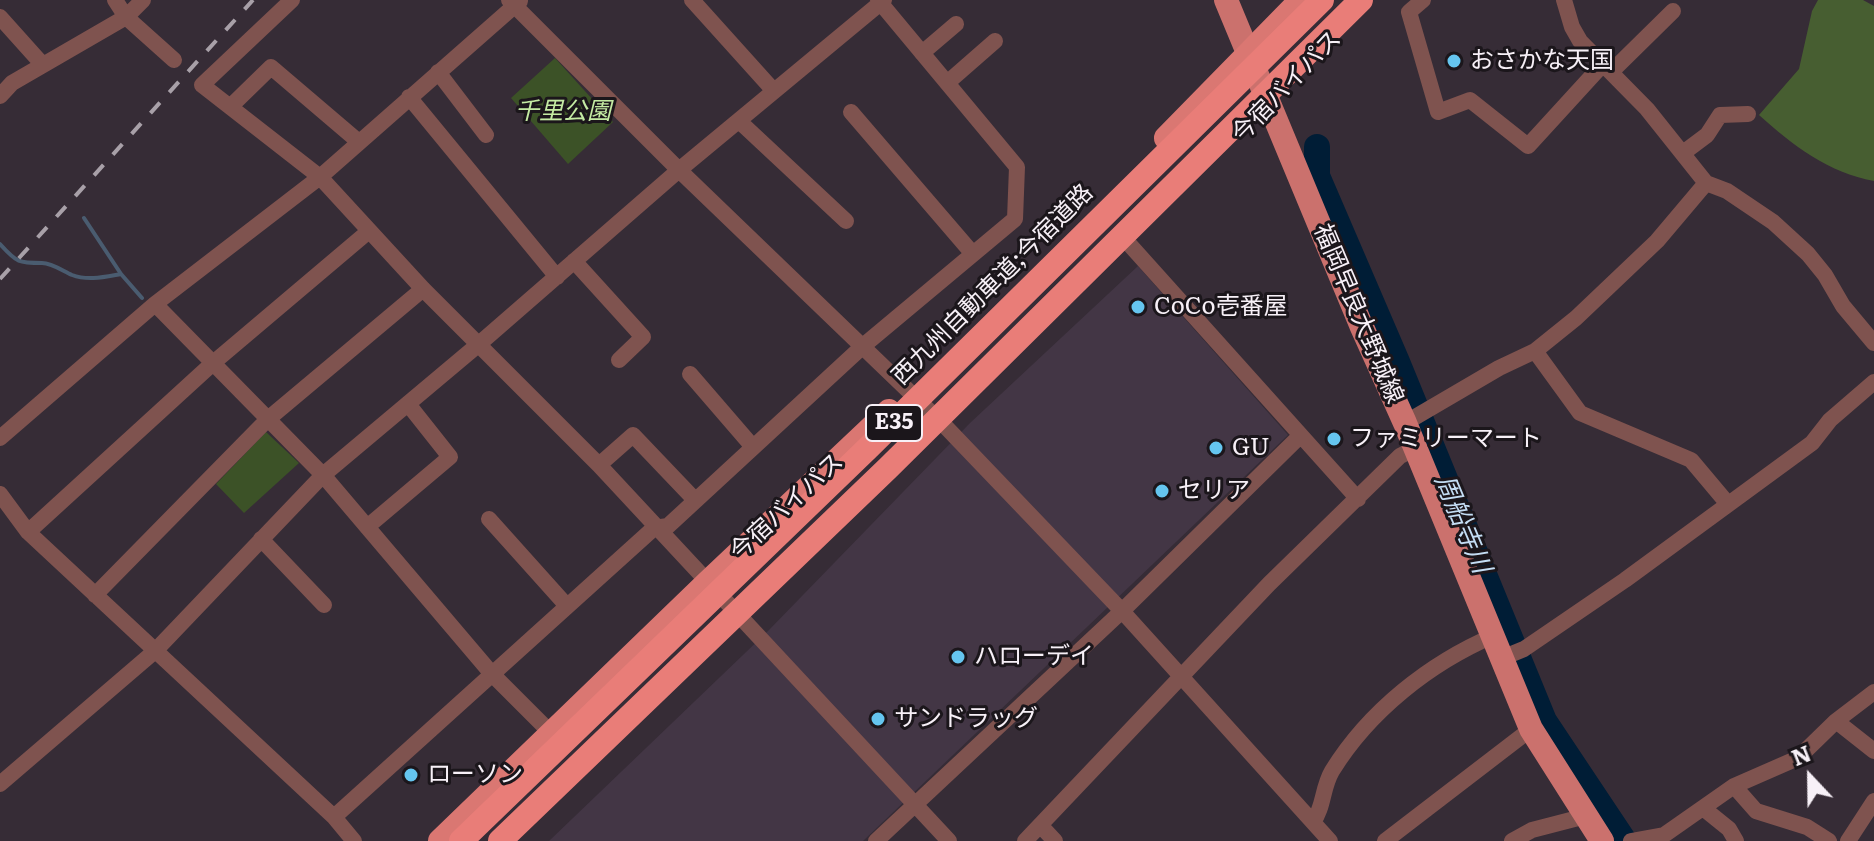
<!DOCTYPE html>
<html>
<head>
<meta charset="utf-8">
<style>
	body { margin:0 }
	#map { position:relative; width:1874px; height:841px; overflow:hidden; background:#362c36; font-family:Literata,serif }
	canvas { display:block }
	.north { position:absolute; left:1770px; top:737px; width:80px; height:80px; -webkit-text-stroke:6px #1b161b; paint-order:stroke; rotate:338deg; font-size:22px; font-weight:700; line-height:32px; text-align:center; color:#f7f0f7 }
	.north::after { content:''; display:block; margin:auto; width:28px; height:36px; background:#f7f0f7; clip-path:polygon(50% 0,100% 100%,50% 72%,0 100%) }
</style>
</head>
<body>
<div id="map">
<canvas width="1874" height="841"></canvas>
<div class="north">N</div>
</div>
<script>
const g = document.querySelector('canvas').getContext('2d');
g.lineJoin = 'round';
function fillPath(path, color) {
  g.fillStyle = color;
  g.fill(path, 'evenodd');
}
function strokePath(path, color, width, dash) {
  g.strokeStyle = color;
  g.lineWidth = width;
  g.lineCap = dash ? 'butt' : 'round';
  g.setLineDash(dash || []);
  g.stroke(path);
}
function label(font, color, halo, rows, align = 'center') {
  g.font = font + ' Literata,"Noto Sans JP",serif';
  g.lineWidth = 6;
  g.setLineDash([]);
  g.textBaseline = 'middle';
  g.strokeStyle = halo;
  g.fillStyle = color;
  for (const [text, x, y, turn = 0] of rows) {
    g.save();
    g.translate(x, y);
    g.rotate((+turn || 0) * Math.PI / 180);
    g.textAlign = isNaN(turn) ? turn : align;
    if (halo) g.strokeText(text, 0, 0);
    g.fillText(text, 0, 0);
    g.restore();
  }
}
const built = new Path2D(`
	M1138,266L1288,435L863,841H549L768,631L970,423Z`);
const green = new Path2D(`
	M555,58L613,122L568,164L511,98Z
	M266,432L299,463L244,513L216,484Z`);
const forest = new Path2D(`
	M1818,0H1863L1874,6V181C1829,173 1792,145 1759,115L1799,69L1812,11Z`);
const stream = new Path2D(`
	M84,218L121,274
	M0,244C17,263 19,263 42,263C52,263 63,271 72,275C88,281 104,277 121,274L142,298`);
const river = new Path2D(`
	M1317,147V176L1397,362L1544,721L1624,841`);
const minor = new Path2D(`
	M143,0L126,17L174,60
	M292,0L202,85L320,177L423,289L599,465L949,841
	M509,0L679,170L944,425L1122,611L1330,841
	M692,0L774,91
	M1423,0L1409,12L1438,112L1470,100L1528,146L1603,64
	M1564,0L1572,27L1580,41L1647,109L1706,183L1727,191L1773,222L1808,254L1825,275L1843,306L1874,343
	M0,17L43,65
	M922,53L956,24
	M438,72L486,135
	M1611,72L1673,11
	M947,83L995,41
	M0,96L12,83L126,17L115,0
	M409,97L557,277
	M230,107L271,67L359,142
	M851,112L973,254
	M739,121L846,221
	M1683,153L1707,135L1720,115L1748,114
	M1130,245L1358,499
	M574,261L643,337L619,360
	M155,304L323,475L492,674L551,733L559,739
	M1535,351L1580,413L1691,460L1728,504
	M690,374L753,447
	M1405,423L1499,368L1535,351L1576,318L1657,241L1706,183
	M0,438L155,304L320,177L520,1
	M599,465L633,435L695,500
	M0,494L28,532L334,817L354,841
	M489,519L567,606
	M367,527L450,457L408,404
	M28,532L213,363L369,231
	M261,539L324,605
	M95,595L268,419L423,289
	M1502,658L1524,649L1625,580L1812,443L1830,420L1874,382
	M1836,721L1874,751
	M0,784L155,651L323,475L479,344L679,170L884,0
	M1734,786L1756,811L1807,827L1829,841
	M1703,808L1729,829L1736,841
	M334,817L654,528L668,526L863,346L1015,219L1017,167L878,0
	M1313,822C1324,807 1322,788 1332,771C1369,711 1430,663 1493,636
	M1040,825L1055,841
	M876,841L1122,611L1300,436
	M1025,841L1269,584L1400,456L1416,448
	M1385,841L1531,729
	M1512,841L1532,830L1586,816
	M1631,841L1664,835L1734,786L1798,758L1836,721L1874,692
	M1848,841L1874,801`);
const primary = new Path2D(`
	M1226,0L1361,325L1405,423L1531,729L1602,841`);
const trunk = new Path2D(`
	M1166,138L1301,0
	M440,841L707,583L889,411`);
const rail = new Path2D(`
	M0,279L253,0`);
const motorwayBridge = new Path2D(`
	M461,841L868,448L1322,0
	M500,841L888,468L1361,0`);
const markers = [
	[1454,61,8,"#65c5ef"],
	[1138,307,8,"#65c5ef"],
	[1334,439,8,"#65c5ef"],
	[1216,448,8,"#65c5ef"],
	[1162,491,8,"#65c5ef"],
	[958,657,8,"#65c5ef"],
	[878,719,8,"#65c5ef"],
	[411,775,8,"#65c5ef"]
];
const shields = [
	[894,423,56]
];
const shieldNames = [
	["E35",894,423]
];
const poiNames = [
	["おさかな天国",1470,61],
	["CoCo壱番屋",1154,307],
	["ファミリーマート",1350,439],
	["GU",1232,448],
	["セリア",1178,491],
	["ハローデイ",974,657],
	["サンドラッグ",894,719],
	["ローソン",427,775]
];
const streetNames = [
	["今宿バイパス",1287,87,-46],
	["西九州自動車道;今宿道路",993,285,-45],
	["福岡早良大野城線",1358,314,67],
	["今宿バイパス",787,507,-43]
];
const parkNames = [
	["千里公園",563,112]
];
const waterNames = [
	["周船寺川",1462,524,67]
];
fillPath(built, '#433645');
fillPath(green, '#3c5227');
fillPath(forest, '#475e31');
strokePath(stream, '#4a5c70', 4);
strokePath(river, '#001d36', 26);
strokePath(minor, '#7f534f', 16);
strokePath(primary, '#cb716d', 24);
strokePath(trunk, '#da7772', 24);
strokePath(rail, '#a8a0a8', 4, [14, 14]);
strokePath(motorwayBridge, '#e97d78', 24);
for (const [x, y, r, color] of markers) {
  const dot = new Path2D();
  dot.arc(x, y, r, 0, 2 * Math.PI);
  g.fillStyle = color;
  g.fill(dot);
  strokePath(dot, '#1b161b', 3);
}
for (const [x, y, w] of shields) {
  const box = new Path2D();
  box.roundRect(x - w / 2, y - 18, w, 36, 6);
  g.fillStyle = '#1b161b';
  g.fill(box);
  strokePath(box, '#f7f0f7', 2);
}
label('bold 22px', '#f7f0f7', null, shieldNames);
label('24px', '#f7f0f7', '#1b161b', poiNames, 'left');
label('24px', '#f7f0f7', '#1b161b', streetNames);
label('italic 24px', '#c4eba3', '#1b161b', parkNames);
label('italic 26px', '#c4ddf4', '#1b161b', waterNames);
</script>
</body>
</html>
